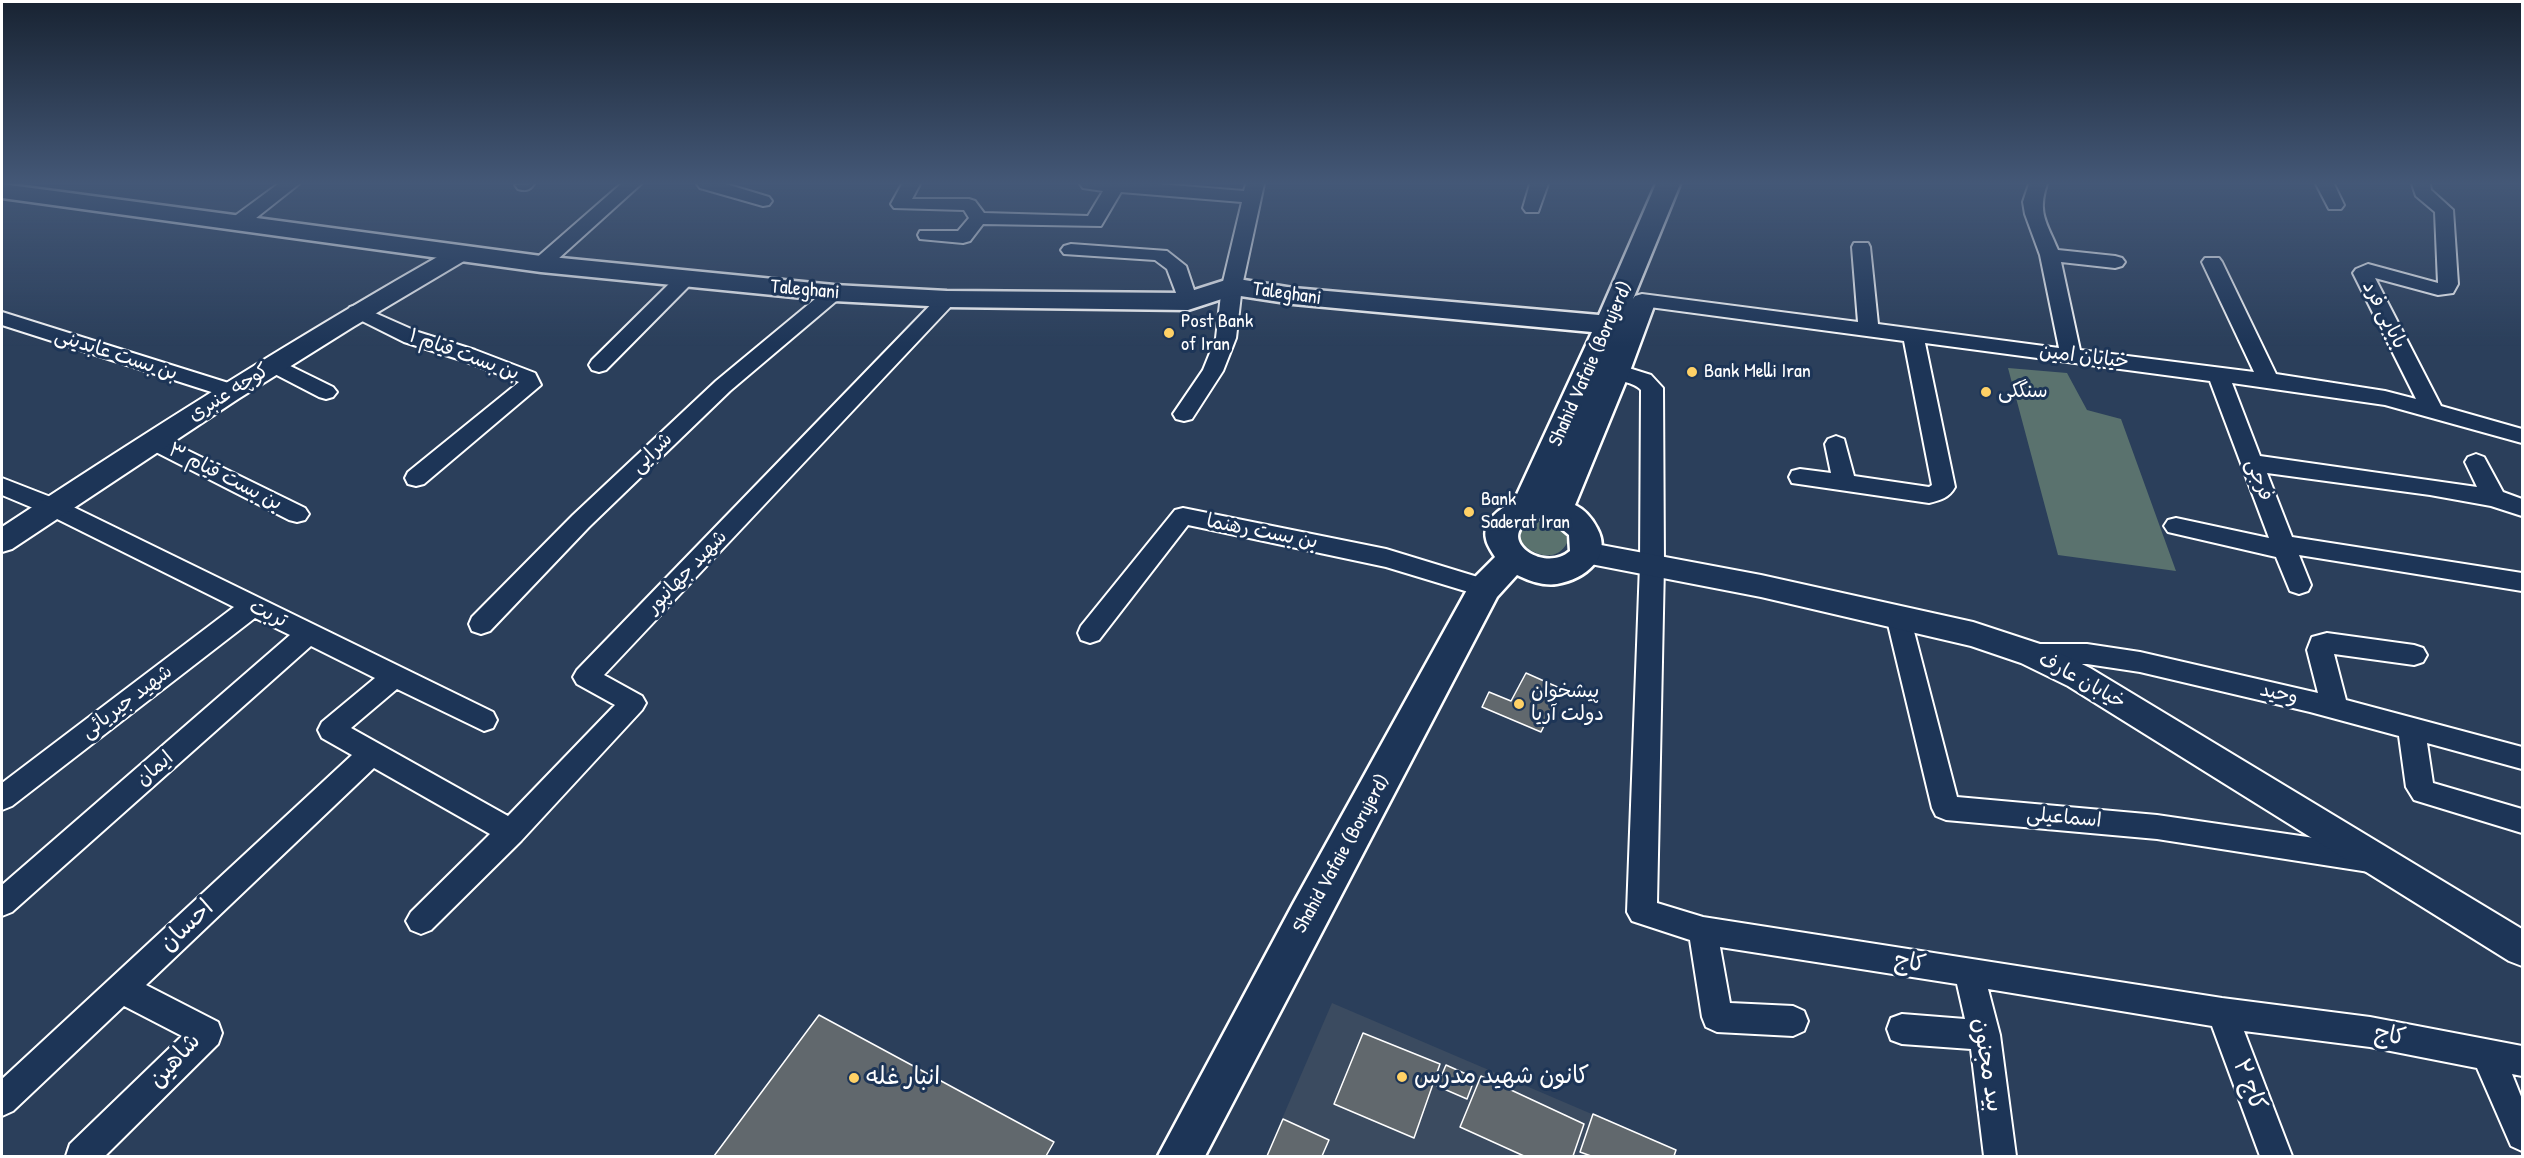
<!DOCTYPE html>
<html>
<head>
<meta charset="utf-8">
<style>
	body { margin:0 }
	#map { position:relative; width:2524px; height:1158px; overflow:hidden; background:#2b3f5b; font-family:"Patrick Hand",sans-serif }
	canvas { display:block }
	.frame { position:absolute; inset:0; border:3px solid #fff; pointer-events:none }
</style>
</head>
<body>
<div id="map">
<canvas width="2524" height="1158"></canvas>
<div class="frame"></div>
</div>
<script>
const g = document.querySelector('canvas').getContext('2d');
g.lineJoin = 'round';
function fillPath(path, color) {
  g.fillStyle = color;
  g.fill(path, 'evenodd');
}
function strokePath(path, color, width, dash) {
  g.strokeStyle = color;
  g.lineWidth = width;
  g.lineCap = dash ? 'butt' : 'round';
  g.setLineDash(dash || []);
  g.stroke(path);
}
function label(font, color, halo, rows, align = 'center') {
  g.font = font + ' "Patrick Hand","Playpen Sans Arabic",sans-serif';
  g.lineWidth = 6;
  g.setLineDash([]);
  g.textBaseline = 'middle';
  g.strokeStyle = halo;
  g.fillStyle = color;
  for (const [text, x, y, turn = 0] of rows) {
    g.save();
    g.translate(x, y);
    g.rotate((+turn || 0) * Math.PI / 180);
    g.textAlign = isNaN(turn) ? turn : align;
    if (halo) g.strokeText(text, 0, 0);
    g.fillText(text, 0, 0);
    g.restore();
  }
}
const built = new Path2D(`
	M1332,1003L1676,1150L1674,1156H1266Z`);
const green = new Path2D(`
	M2008,368L2067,373L2087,410L2121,419L2176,571L2058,555Z
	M1538,520C1553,521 1568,527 1567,543C1557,563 1531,556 1521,541C1519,528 1527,523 1538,520Z`);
const building = new Path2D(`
	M1526,673L1562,689L1541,732L1482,707L1489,692L1511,701Z
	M819,1015L1054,1142L1046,1156H714Z
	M1363,1033L1440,1064L1414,1138L1334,1104Z
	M1446,1065L1475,1078L1467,1099L1437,1086Z
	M1481,1076L1584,1124L1573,1156H1524L1460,1127Z
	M1593,1114L1676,1150L1674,1156H1591L1580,1152Z
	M1283,1119L1329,1140L1322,1156H1267Z`);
const minor = new Path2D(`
	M278,184H299L246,226H232L230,222L232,218Z
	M534,184C529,191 525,191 518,189L515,185Z
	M621,184H641L548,268H534L531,264L534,260Z
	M697,184H726L769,197L772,201L769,205L763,206L700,188Z
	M902,184H920L912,199H969L975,201L984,213L1088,216L1103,191L1083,188L1080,184H1159L1244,191L1246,184H1264L1242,286L1236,338L1223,371L1192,419L1184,421L1176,419L1173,414L1203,370L1216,338L1222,286L1242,202L1121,192L1101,226L983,224L970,241L963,243L920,239L918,235L920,231H958L969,218L964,210L894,208L891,204Z
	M1530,184H1548L1538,212H1526L1523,208Z
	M2029,184H2047C2037,213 2047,223 2058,250L2115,256L2122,258L2125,262L2122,266L2115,268L2061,262L2080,350L2254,372L2202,262L2205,258H2219L2222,262L2276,374L2385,391L2416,399L2353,273L2356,269L2368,264L2438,283L2435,212L2416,196L2412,184H2430L2431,190L2453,210L2458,284L2453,293L2438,295L2375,278L2441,406L2522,429V443L2385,405L2232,383L2260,456L2477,487L2465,462L2468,457L2476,454L2484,457L2503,492L2522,499V516L2491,506L2430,495L2267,473L2292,537L2522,573V591L2299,555L2311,585L2308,591L2299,594L2290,591L2276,557L2168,532L2164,526L2168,520L2176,518L2269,538L2210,381L1925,343L1955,487C1949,498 1941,500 1929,503L1792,483L1789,477L1792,471L1800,469L1831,473L1825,444L1828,439L1836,436L1844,439L1854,476L1929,487L1932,485L1904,341L1642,306L1635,304L1632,300L1635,296L1642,294L1858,322L1852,247L1854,243H1868L1870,247L1878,324L2059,348L2040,255L2025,214L2023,202Z
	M2316,184H2334L2344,205L2341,209H2329Z
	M1071,244L1167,251L1186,266L1198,302L1195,306L1188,308L1181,306L1167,269L1155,260L1064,254L1061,250L1064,246Z
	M685,273L692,275L695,279L692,283L606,370L599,372L592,370L589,365L592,360L678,275Z
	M834,287L841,289L844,293L841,297L730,391L589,527L490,631L481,634L472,631L469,624L472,617L573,515L716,381L827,289Z
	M947,293L954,295L957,299L954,303L604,675L642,696L646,703L642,710L521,841L431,930L421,934L411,930L406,921L411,912L490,834L374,768L146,985L218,1022L222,1033L218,1044L105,1156H66L70,1144L182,1036L124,1006L13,1111L2,1116V1079L352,755L322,738L318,730L322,722L375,678L311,646L12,912L2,916V885L290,635L255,618L12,806L2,810V783L234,607L45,513L2,495V478L61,501L493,712L497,720L493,728L484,731L397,689L351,728L508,816L615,705L577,684L573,677L577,670L940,295Z
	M357,305L418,332L475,350L535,373L541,385L424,484L416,486L408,484L405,478L408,472L519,382L461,360L404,342L350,315L347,311L350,307Z
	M2,312L238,386L242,391L238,396L231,398L224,396L2,325Z
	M274,358L333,387L337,392L333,397L326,399L319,397L267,370L264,365L267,360Z
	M1616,364L1651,375L1663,388L1664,565L1657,903L1703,917L2222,998L2370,1017L2522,1046V1076L2512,1074L2522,1099V1151L2511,1146L2477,1068L2370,1047L2244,1031L2292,1156H2260L2212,1026L1988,989L2000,1035L2016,1156H1984L1971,1049L1902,1044L1891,1040L1887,1029L1891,1018L1902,1014L1965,1019L1957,984L1720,947L1730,1003L1793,1006L1804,1011L1808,1021L1804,1031L1793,1036L1717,1032L1706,1027L1702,1017L1690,940L1632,921L1627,912L1640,565L1641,390C1632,380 1613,383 1606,371L1609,366Z
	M152,433L305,508L309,514L305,520L297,522L289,520L144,446L141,441L144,436Z
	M1183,508L1386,549L1494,582L1497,588L1494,594L1485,597L1386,567L1188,525L1099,640L1090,643L1081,640L1078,633L1081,626L1175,510Z
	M1898,607L1907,609L1910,616L1957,797L2157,815L2369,846L2379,850L2383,859L2379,868L2369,872L2157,839L1946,820L1936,816L1932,808L1886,616L1889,609Z
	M2327,633L2414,645L2423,648L2427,655L2423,662L2414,665L2334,654L2346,700L2522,747V769L2427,743L2433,783L2522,809V833L2414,800L2406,787L2399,736L2310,712L2140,672L2087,664H2032L2023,661L2019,654L2023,647L2032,644H2087L2140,652L2318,693L2307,650L2312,637Z`);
const tertiary = new Path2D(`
	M461,246L469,248L473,253L469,258L353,327L238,399L12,549L2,552V527C149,430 299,335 453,248Z
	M1585,542L1761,575L1973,622L2043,645L2090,668L2522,929V966L2509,961L2068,686L2021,663L1971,646L1761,597L1575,561L1570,553L1575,545Z`);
const secondary = new Path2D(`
	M2,184L541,256L834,285L947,291L1185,293L1232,278L1293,288L1599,315L1656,184H1680L1633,299L1640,297L1650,300L1654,306L1630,371L1575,505C1585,510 1592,518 1597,528C1613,557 1585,579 1557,584C1544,586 1529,581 1517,575L1497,597L1205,1156H1158L1293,904L1473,579L1495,557C1492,552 1487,545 1486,539C1482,522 1499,508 1513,503L1592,332L1293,304L1234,295L1188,310L947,307L834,301L541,272L2,198ZM1536,518L1551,520L1569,535L1570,551C1542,575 1491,535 1536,518Z`);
const markers = [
	[1169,333,6,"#ffd166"],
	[1692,372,6,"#ffd166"],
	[1986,392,6,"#ffd166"],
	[1469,512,6,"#ffd166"],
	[1519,704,6,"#ffd166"],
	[1402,1077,6,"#ffd166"],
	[854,1078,6,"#ffd166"]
];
const streetNames = [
	["Taleghani",805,290,5],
	["Taleghani",1287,294,8],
	["بابایی فرد",2384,315,63],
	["بن بست عابدینی",116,355,18],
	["بن بست قیام ۱",464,355,20],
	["خیابان امین",2084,357,7],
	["Shahid Vafaie (Borujerd)",1591,364,-66],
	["کوچه عنبری",229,393,-32],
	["شرایی",652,453,-44],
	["بن بست قیام ۳",225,477,27],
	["فرجی",2259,480,69],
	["بن بست رهنما",1262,532,11],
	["شهید جهانپور",687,572,-46],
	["تربت",268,614,26],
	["خیابان عارف",2082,681,29],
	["وحید",2279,694,13],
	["شهید جیریائی",127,702,-37],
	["ایمان",155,769,-41],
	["اسماعیلی",2064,818,5],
	["Shahid Vafaie (Borujerd)",1342,854,-61]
];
const poiNames = [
	["Post Bank",1181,322],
	["of Iran",1181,345],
	["Bank Melli Iran",1704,372],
	["سنگکی",1998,392],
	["Bank",1481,500],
	["Saderat Iran",1481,523],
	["پیشخوان",1531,692],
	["دولت آریا",1531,715]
];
const nearStreetnames = [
	["احسان",187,926,-43],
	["کاج",1910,963,10],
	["کاج",2390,1036,10],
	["شاهین",175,1061,-48],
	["بید مجنون",1987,1065,81],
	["کاج ۲",2249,1085,69]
];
const nearPoinames = [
	["کانون شهید مدرس",1414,1077],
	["انبار غله",866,1078]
];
fillPath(built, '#3b4b60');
fillPath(green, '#5a726e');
fillPath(building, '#61686d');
strokePath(building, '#fff', 1.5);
strokePath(minor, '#fff', 4);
strokePath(tertiary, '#fff', 4);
strokePath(secondary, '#fff', 5);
fillPath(minor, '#1d3557');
fillPath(tertiary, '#1d3557');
fillPath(secondary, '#1d3557');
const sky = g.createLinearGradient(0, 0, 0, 346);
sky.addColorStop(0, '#182332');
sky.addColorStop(0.53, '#445877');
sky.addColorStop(1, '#44587700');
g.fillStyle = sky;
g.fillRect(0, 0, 2524, 346);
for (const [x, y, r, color] of markers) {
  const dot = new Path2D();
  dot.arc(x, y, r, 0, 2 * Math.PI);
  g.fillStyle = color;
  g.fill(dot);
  strokePath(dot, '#1d3557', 2);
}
label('20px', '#fff', '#1d3557', streetNames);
label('20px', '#fff', '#1d3557', poiNames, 'left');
label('24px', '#fff', '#1d3557', nearStreetnames);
label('24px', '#fff', '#1d3557', nearPoinames, 'left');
</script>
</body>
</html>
